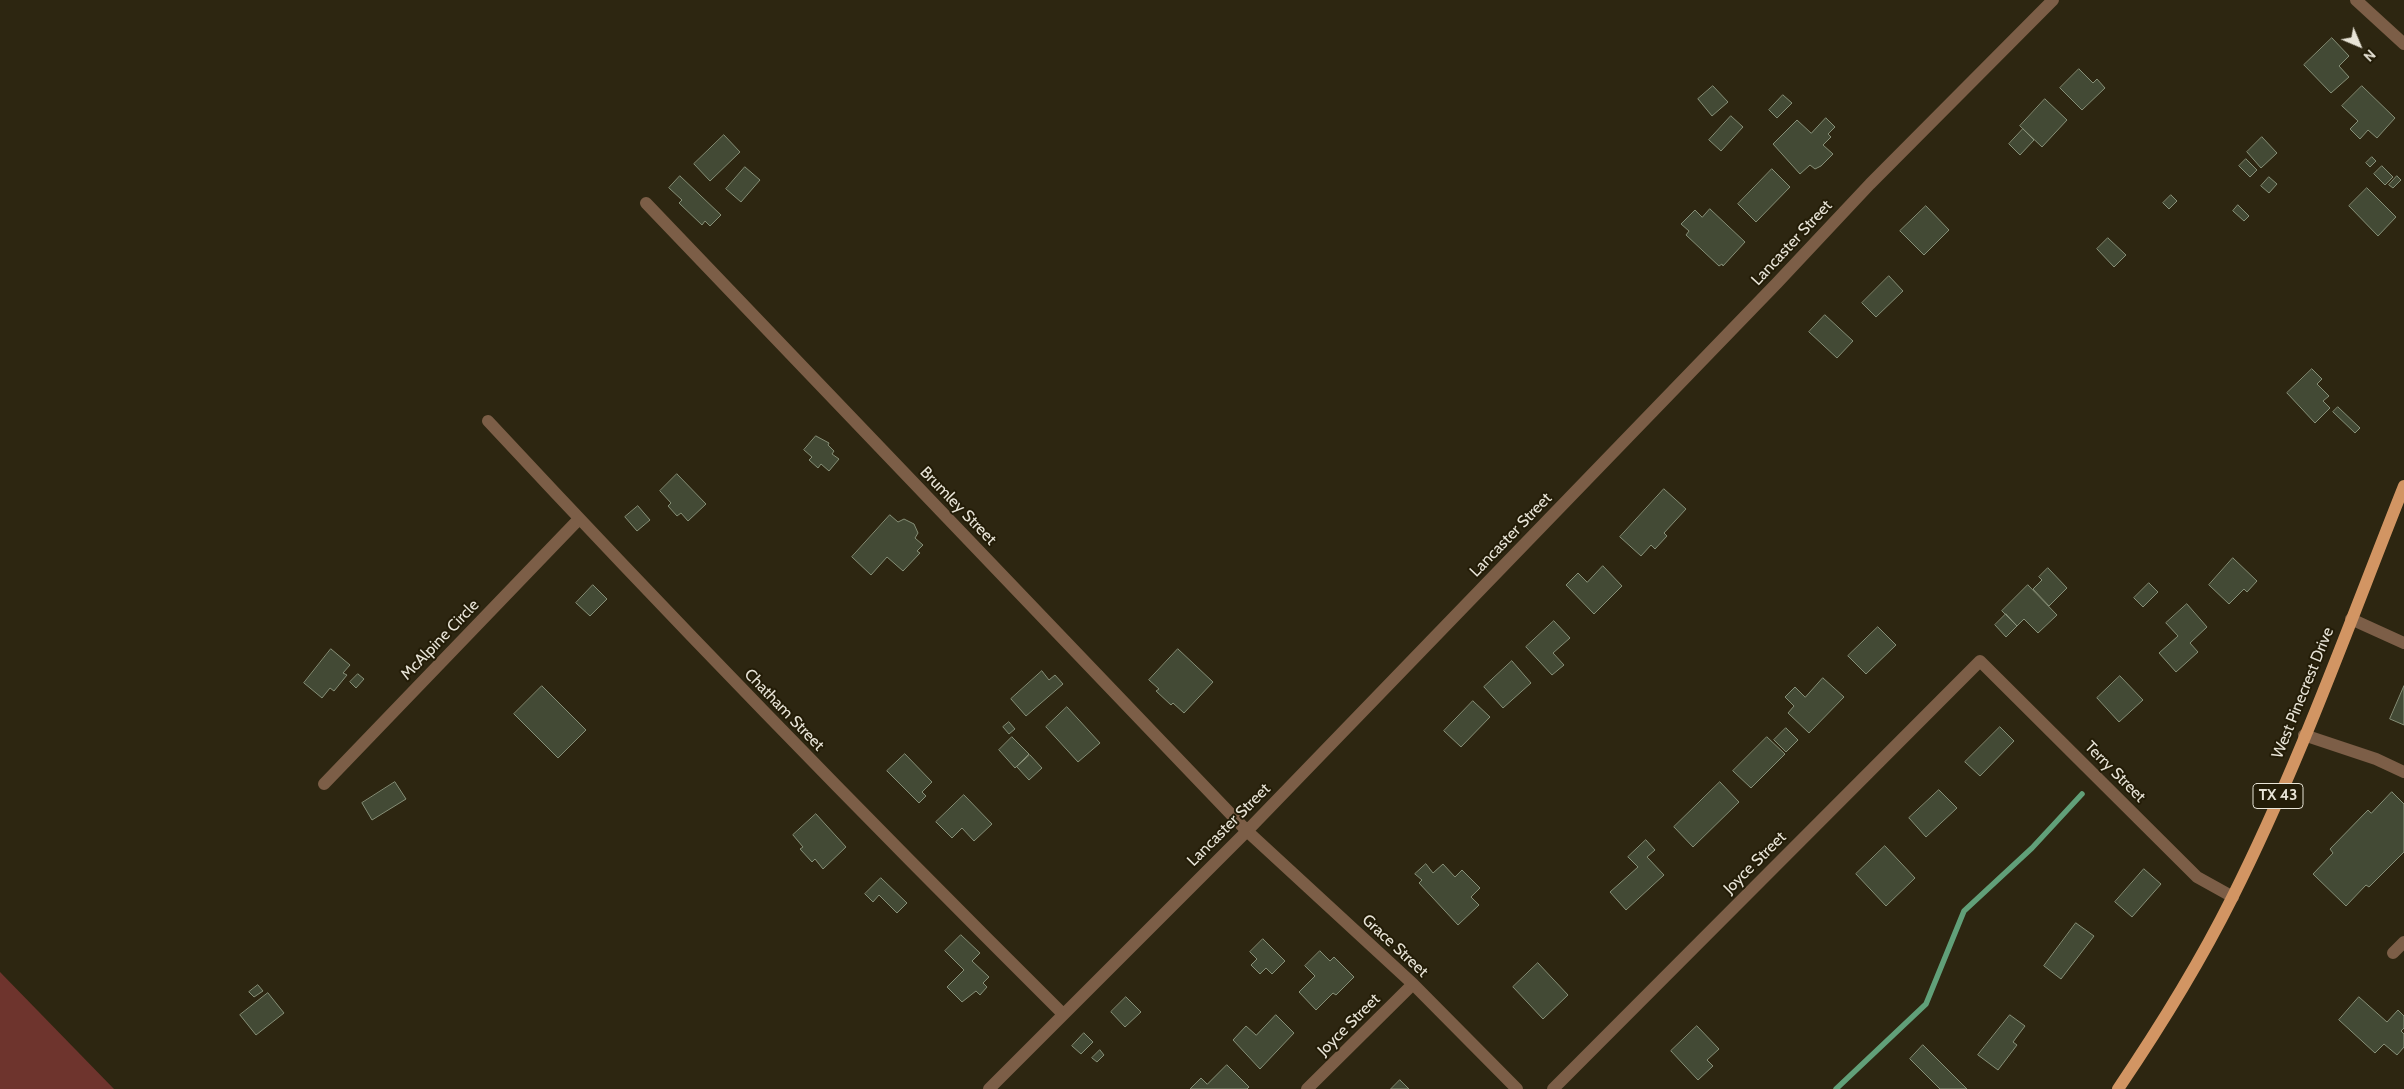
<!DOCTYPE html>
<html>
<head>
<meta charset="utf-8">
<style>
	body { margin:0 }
	#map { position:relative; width:2404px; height:1089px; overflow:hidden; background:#2d2611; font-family:Cabin,sans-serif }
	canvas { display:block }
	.north { position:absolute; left:2334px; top:20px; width:50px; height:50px; -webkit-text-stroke:4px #231c07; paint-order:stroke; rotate:135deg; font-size:14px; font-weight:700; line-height:20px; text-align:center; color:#e8e4d7 }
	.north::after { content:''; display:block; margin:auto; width:18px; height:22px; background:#e8e4d7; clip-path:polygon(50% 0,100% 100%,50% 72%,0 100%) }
</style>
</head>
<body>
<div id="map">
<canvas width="2404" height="1089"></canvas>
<div class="north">N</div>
</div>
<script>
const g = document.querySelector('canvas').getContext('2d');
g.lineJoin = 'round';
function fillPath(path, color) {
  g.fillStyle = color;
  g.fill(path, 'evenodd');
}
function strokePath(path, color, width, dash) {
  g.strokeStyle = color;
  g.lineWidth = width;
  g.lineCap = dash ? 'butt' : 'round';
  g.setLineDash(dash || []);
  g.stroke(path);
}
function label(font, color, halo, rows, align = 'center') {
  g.font = font + ' Cabin,sans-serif';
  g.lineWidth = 4;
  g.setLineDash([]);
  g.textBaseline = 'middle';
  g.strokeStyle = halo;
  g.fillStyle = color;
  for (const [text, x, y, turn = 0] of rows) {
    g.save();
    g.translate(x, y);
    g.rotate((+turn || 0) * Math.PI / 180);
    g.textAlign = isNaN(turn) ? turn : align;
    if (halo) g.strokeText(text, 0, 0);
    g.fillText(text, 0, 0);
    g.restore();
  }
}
const green = new Path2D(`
	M0,972L114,1089H0Z`);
const stream = new Path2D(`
	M1836,1089L1926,1004L1964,911L2032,848L2082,794`);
const building = new Path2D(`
	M2332,38L2349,56L2339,66L2349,77L2331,93L2304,65Z
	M2079,69L2093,83L2097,79L2105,88L2082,110L2060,88Z
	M1713,86L1728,102L1712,116L1698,99Z
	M2362,86L2395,118L2377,138L2368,130L2360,139L2350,129L2358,121L2342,106Z
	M1783,95L1792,103L1777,118L1769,110Z
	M2045,99L2067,120L2042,147L2020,126Z
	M1731,116L1743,127L1721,151L1709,140Z
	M1826,118L1835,127L1828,134L1831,137L1823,145L1833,154L1821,166L1815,169L1810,165L1800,174L1773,144L1797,120L1811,133Z
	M2023,129L2034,140L2020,155L2009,144Z
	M724,135L740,152L710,181L694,164Z
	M2262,137L2277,153L2261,168L2247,152Z
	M2372,157L2376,161L2370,167L2366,163Z
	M2246,159L2257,170L2250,177L2239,166Z
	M2382,166L2393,177L2385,185L2374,174Z
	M745,167L760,180L741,202L726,189Z
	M1772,169L1790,187L1756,222L1738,204Z
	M680,176L721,215L710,226L705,221L702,225L679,203L682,200L669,188Z
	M2397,176L2401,180L2393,188L2389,185Z
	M2269,177L2277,184L2269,193L2261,186Z
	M2367,188L2396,217L2378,236L2349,206Z
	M2171,195L2177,201L2169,209L2163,203Z
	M2238,205L2249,216L2244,221L2233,211Z
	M1926,206L1949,230L1924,255L1900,231Z
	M1710,209L1745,242L1723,266L1722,264L1719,266L1686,235L1689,231L1681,224L1695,210L1702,217Z
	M2108,238L2126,255L2114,267L2097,249Z
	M1889,276L1903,291L1876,317L1862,303Z
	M1825,315L1853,341L1837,358L1809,332Z
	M2312,369L2322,379L2317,384L2329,396L2323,401L2330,408L2315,423L2287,393Z
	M2338,407L2360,428L2355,433L2333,412Z
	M816,436L829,443L828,445L834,451L832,454L839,459L829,471L821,464L818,468L809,460L812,457L804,450Z
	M677,474L706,504L688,521L681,513L677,516L668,506L671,503L660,491Z
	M1664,489L1686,509L1664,533L1667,536L1655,549L1651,545L1641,556L1620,537Z
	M638,506L650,520L637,531L625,517Z
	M890,515L898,522L904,519L914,524L918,533L915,538L923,545L917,551L920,553L903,571L887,557L871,575L852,557Z
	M2233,558L2257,581L2247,592L2244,589L2229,604L2209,585Z
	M1603,566L1622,586L1594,614L1566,585L1578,573L1587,582Z
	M2048,568L2067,588L2049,606L2033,589L2042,580L2039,577Z
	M2149,583L2158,592L2143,607L2134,598Z
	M593,585L607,599L590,616L576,603Z
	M2028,585L2057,615L2038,633L2024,619L2017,626L2002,611Z
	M2187,604L2207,627L2190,643L2198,652L2176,672L2159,653L2178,636L2166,623Z
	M2006,614L2017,626L2006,637L1995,625Z
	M1554,621L1570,638L1553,653L1564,665L1552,675L1526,647Z
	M1878,627L1896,645L1866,674L1848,656Z
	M331,649L350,665L343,673L347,675L334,691L330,688L322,698L304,683Z
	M1178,649L1213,682L1184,713L1173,703L1171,705L1156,691L1159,689L1149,680Z
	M1512,661L1531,683L1503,708L1484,687Z
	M1042,671L1049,680L1055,675L1063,684L1026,716L1011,699Z
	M358,674L364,679L356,688L350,682Z
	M2120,676L2143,700L2119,722L2097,698Z
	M1823,678L1844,697L1809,733L1788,713L1794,706L1785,697L1795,687L1805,697Z
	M542,686L586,730L558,758L514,714Z
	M2404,686V725L2390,719Z
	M1473,701L1490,717L1461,747L1444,731Z
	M1067,707L1100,743L1078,762L1046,727Z
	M1009,722L1015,729L1009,734L1003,727Z
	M2000,727L2014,741L1980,776L1965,762Z
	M1786,728L1798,740L1786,752L1774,740Z
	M1012,737L1029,754L1015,768L999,750Z
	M1767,737L1785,754L1751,788L1733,771Z
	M905,754L932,782L922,792L926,796L919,803L887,771Z
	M1030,755L1042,768L1029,780L1017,767Z
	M395,782L406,799L372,820L362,803Z
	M1720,782L1739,802L1693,847L1674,827Z
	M1939,790L1957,808L1926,837L1909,818Z
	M2392,792L2404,804V852L2369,887L2366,885L2346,906L2313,874L2333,853L2330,849L2368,810L2371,813Z
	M964,795L992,824L974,841L962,828L952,838L936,822Z
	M816,814L846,847L823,869L815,859L812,862L800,849L803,847L793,835Z
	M1646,840L1655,850L1647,857L1664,875L1626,910L1610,892L1638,867L1628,857Z
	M1885,846L1915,878L1886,906L1856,874Z
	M1426,864L1433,873L1443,864L1455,877L1462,870L1480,888L1471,897L1479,905L1458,925L1419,883L1422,880L1415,874Z
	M2144,869L2161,884L2132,917L2115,902Z
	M881,878L907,903L897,913L879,895L873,902L865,894Z
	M2076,923L2094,936L2061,979L2044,966Z
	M961,935L980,953L972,961L989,977L983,983L987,987L980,995L976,991L962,1002L947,987L964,970L945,951Z
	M1263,939L1285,961L1272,974L1266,968L1260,974L1251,965L1257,959L1250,952Z
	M1320,951L1330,961L1334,957L1354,977L1336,995L1333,993L1316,1010L1299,992L1315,976L1305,966Z
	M1538,963L1568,995L1543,1019L1513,987Z
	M258,985L263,991L254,997L249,992Z
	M268,993L284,1013L256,1035L240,1015Z
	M1126,997L1141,1012L1125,1027L1111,1012Z
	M2359,997L2387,1022L2398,1010L2404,1016V1028L2401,1031L2404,1034V1047L2397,1055L2384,1044L2375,1053L2339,1020Z
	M1276,1015L1294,1033L1260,1069L1233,1040L1246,1026L1256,1035Z
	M2010,1015L2025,1026L2013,1042L2017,1045L1998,1070L1978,1055Z
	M1697,1026L1719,1049L1707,1060L1713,1066L1698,1080L1671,1051Z
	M1084,1033L1093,1042L1081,1054L1072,1046Z
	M1923,1045L1967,1089H1940L1910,1059Z
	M1100,1050L1104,1055L1097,1062L1092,1058Z
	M1227,1065L1249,1087L1247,1089H1190L1201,1078L1207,1084Z
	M1400,1080L1409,1089H1391Z`);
const minor = new Path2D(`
	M2356,0L2404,44
	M646,203L1247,831L1413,984L1517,1089
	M488,421C676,623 868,820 1063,1014
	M2351,619L2404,643
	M2304,735L2376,759L2404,772
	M324,784L579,519
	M2393,953L2404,942
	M989,1089L1247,831L1777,283L1870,184L2053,0
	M1307,1089L1413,984
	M1553,1089L1980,661L2197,877L2233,897`);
const major = new Path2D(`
	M2118,1089C2160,1027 2199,964 2232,898C2299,765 2349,624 2404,486`);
const shields = [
	[2278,796,50]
];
const shieldNames = [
	["TX 43",2278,796]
];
const streetNames = [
	["Lancaster Street",1792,243,-47],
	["Brumley Street",958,506,46],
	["Lancaster Street",1511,535,-46],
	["McAlpine Circle",440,640,-46],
	["West Pinecrest Drive",2303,693,-68],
	["Chatham Street",784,710,46],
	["Terry Street",2115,772,45],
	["Lancaster Street",1229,825,-45],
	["Joyce Street",1755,863,-45],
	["Grace Street",1395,946,43],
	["Joyce Street",1349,1025,-45]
];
fillPath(green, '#6e342d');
strokePath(stream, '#61a079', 5.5);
fillPath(building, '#434a35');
strokePath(building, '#868f77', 1);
strokePath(minor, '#7c5e47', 12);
strokePath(major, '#d29563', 12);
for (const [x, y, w] of shields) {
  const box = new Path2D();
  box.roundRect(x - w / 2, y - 12.5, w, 25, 4);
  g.fillStyle = '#231c07';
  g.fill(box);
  strokePath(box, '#e8e4d7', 1);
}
label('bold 15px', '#e8e4d7', null, shieldNames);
label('16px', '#e8e4d7', '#231c07', streetNames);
</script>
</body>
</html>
